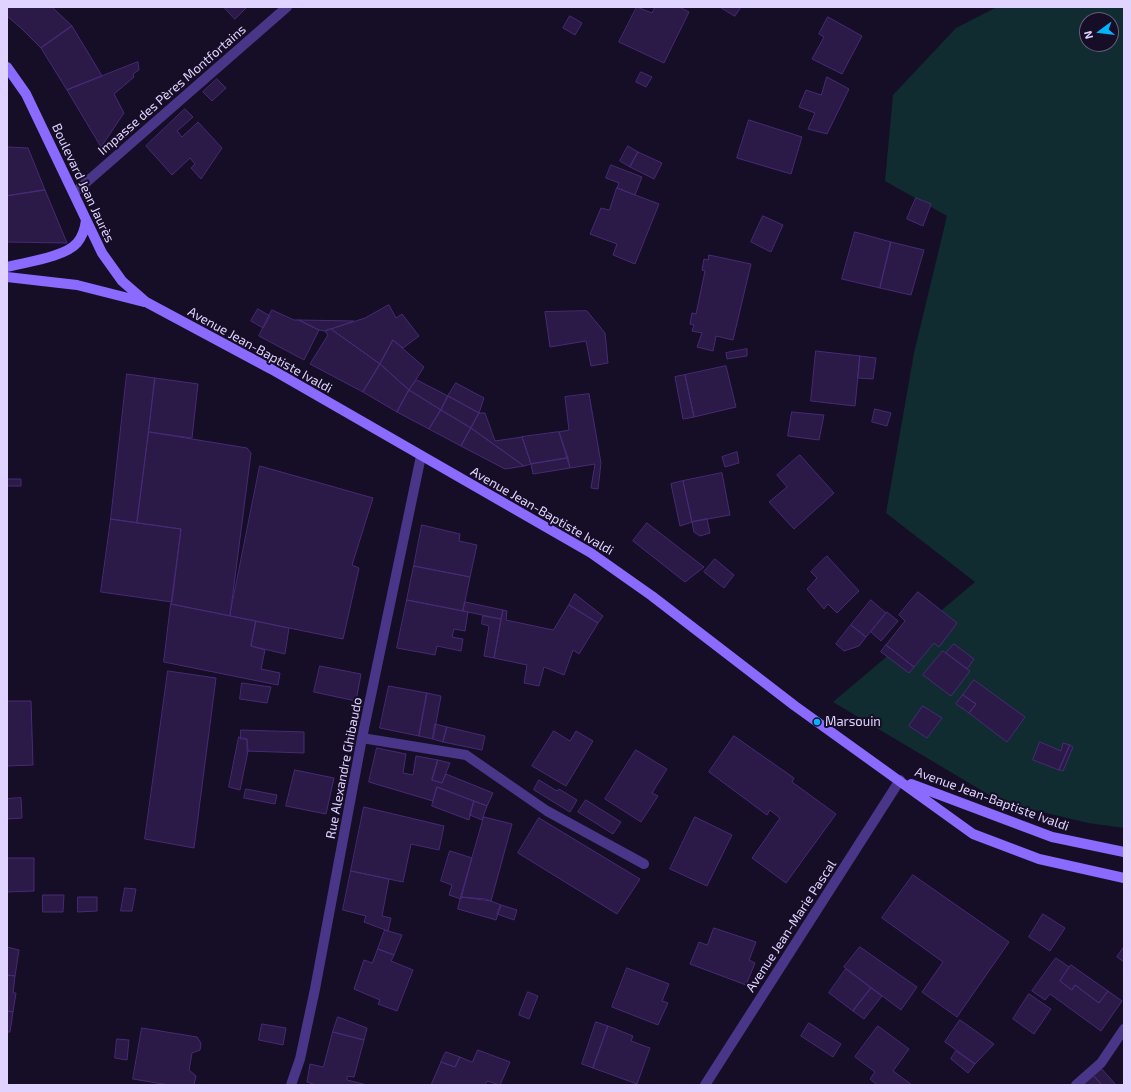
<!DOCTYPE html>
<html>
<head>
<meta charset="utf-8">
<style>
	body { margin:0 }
	#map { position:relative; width:1131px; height:1092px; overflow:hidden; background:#160e26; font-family:"Exo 2",sans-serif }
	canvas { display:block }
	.frame { position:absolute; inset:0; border:8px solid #e0d3ff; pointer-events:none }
	.north { position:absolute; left:1079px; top:12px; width:40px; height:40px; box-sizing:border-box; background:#160e26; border:1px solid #675d7d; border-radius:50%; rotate:255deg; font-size:11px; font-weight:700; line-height:16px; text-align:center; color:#e0d3ff }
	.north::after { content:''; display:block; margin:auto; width:14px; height:18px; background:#00b5fe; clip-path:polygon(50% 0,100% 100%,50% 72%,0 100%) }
</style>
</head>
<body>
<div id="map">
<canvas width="1131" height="1092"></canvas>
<div class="frame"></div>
<div class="north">N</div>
</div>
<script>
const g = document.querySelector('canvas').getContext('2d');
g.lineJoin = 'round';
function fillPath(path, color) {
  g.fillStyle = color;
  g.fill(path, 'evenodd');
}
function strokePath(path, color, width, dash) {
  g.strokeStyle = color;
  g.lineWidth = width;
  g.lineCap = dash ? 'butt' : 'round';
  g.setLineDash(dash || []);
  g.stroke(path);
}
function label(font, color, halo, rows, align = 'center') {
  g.font = font + ' "Exo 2",sans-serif';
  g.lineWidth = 4;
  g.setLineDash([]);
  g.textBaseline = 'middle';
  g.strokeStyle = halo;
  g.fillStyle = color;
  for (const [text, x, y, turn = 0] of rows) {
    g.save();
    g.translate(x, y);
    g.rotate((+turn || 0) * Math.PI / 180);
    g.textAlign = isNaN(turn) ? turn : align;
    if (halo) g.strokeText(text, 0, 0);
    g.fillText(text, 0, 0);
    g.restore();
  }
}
const green = new Path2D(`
	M997,7H1124V828L1088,823L1001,802L833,702L975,582L886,513L914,353L947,216L885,181L893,95L956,28ZM1087,20H1111V44H1087Z`);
const building = new Path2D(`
	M7,7H52L72,26L41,48L22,29L7,16Z
	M224,7H247L235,19Z
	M637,7L652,13L655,7H679L689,12L664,63L619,42Z
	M720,7H741L735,16Z
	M570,16L582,23L575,35L563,28Z
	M828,17L862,36L842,74L812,59L824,37L819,34Z
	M72,26L102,76L67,90L41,48Z
	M138,62L139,70L133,74L134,77L114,94L124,113L101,147L67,90Z
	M641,72L652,77L646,87L636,82Z
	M827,77L849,89L827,134L808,129L815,113L799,107L806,90L821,95Z
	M217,79L226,88L212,101L203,92Z
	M185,109L193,117L177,131L182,137L198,122L222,148L201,179L191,168L195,164L190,158L172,175L146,146Z
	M749,120L802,137L791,174L737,158Z
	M628,146L638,152L630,167L620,161Z
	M7,147L28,148L45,190L7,196Z
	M638,152L662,163L654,179L630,167Z
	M611,165L642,177L635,195L617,188L619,183L606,178Z
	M617,188L659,204L635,264L613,255L617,244L590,234L601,208L609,210Z
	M45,190L67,243L7,242V196Z
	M916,198L931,204L923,226L907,219Z
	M763,216L783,225L771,252L751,242Z
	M855,232L891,242L880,288L842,279Z
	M891,242L924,250L911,295L880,288Z
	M709,255L751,264L733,340L716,336L713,351L697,347L702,333L692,331L694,325L690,324L692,313L696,314L705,271L702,270L704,259L708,260Z
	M389,305L396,318L402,314L419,336L403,348L393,340L380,364L331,329L365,318Z
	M258,309L270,316L263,328L251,321Z
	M272,310L294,320H299L319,330L304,360L259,336Z
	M587,311L605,333L608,363L591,366L586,341L550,347L545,312Z
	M299,320L354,321L325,331L319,330Z
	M331,329L380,364L363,392L310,364L328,335L325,331Z
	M393,340L424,367L409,390L380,364Z
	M747,349V356L727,359L726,353Z
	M816,351L860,356L855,406L811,401Z
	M860,356L876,358L873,379L858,378Z
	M380,364L409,390L397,412L363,392Z
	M726,366L736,407L694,417L685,375Z
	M127,374L155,378L137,523L111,519Z
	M685,375L694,417L683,419L675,377Z
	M155,378L198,384L192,438L149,432Z
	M417,380L448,396L441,410L409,390Z
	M456,383L484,398L479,413L448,396Z
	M409,390L441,410L429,429L397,412Z
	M589,394L601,463L598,489L591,488L595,464L570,468L559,432L569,430L565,397Z
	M448,396L479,413L471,428L441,410Z
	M875,409L891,413L887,426L872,422Z
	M441,410L471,428L461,446L429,429Z
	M792,412L824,415L819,440L788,436Z
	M479,413H485L495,441L522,437L531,464L524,466L471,428Z
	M471,428L524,466L505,469L461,446Z
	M149,432L247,448L251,453L230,616L171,604L181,529L137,523Z
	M559,432L568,458L531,464L522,437Z
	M737,452L739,463L725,467L722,457Z
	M800,455L834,493L794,529L769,502L787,487L777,475Z
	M568,458L570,468L533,474L531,464Z
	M260,466L373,498L352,565L359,568L343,639L230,616Z
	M722,473L730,515L692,522L683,481Z
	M7,479H21V486H7Z
	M683,481L692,522L680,526L671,484Z
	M111,519L181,529L172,602L101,592Z
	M707,519L710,533L700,536L694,532L692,522Z
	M647,523L704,567L685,582L633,541Z
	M422,525L460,534L459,541L477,545L470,577L414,566Z
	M827,556L859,591L837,613L828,604L824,609L807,589L817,578L811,572Z
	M715,559L734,575L724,588L704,572Z
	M414,566L470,577L463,611L407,600Z
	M918,592L957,623L939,647L934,643L914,667L886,645L905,621L899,615Z
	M575,594L603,616L598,623L569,605Z
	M407,600L468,612L465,631L454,629L452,637L463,639L461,651L437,646L435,655L397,648Z
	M871,600L886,613L866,637L851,625Z
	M465,602L503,610L501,619L463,611Z
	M171,604L256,621L251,646L265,650L261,669L280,673L278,685L164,662Z
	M569,605L598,623L579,654L573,650L564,675L544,667L539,686L524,683L527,665L494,658L503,610L507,611L506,620L553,630Z
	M887,612L898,621L881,641L871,632Z
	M483,616L501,619L494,658L484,656L489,626L482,624Z
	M256,621L289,628L285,654L251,646Z
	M851,625L866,637L859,646L844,651L836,644Z
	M954,644L974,659L967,669L946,653Z
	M886,645L914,667L909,673L881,652Z
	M943,651L970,671L951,696L923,675Z
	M320,666L361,674L356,701L314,692Z
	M168,671L216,678L194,848L145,839Z
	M974,680L1025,717L1007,742L969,713L976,704L963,695Z
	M242,683L271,687L267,703L240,699Z
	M389,686L427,693L419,736L380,728Z
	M427,693L441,696L433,739L419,736Z
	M963,695L976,704L969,713L956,704Z
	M7,701H31L33,765L7,766Z
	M923,706L942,718L927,738L909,726Z
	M435,724L447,727L443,742L433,739Z
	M447,727L485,736L482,750L443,742Z
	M241,730L304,732V753L247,751V739H241Z
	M554,731L570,741L576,731L593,741L566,786L532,766Z
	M734,736L794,778L792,782L836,814L786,883L752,858L780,818L770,810L767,815L709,772Z
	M239,737L247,739L248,751L240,790L229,787Z
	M1040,742L1061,751L1063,743L1070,745L1059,770L1033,760Z
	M1070,745L1073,747L1063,771L1059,770Z
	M377,748L406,754L403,773L413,775L416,756L438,760L432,780L442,783L446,774L493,793L487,806L437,787L433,801L369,782Z
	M636,750L667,769L652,793L658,796L641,822L605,799Z
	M438,760L450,763L442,783L432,780Z
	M295,770L334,778L326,814L286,806Z
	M539,780L557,791L559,789L577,800L570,812L534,790Z
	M437,787L474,801L469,820L432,806Z
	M246,789L277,795L275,804L244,798Z
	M21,798L22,818L7,819V799Z
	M586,800L621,822L613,834L578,812Z
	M474,801L487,806L482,820L470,815Z
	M364,807L444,826L439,850L411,844L403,882L351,871Z
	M484,817L512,824L491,901L461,897Z
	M695,817L732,835L707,886L670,869Z
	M539,818L640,879L617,914L518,853Z
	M450,851L472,858L461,899L449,895L452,885L441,881Z
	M7,858H34V891L7,892Z
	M351,871L389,879L382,916L391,918L388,931L364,922L366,916L343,910Z
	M913,875L1009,942L957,1017L922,992L943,962L882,918Z
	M125,888L136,889L132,911H121Z
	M43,895H64L63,912H43Z
	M78,897H97V911L78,912Z
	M461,897L486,899L501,905L496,920L458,909Z
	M501,905L517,910L514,920L497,914Z
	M1043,914L1065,928L1050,951L1029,937Z
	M714,928L756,942L749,960L755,963L746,985L690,964L699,942L707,945Z
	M385,930L402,935L394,955L378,949Z
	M7,947L19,950L15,976L7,975Z
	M860,947L917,987L901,1010L844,967Z
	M1124,947V962L1117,957Z
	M378,949L394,955L391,961L413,970L397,1011L378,1004L380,1000L354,989L364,960L372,963Z
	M1056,958L1069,967L1060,981L1072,990L1075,985L1099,1003L1108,991L1122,1001L1101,1031L1050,994L1045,1000L1032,991Z
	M1071,965L1108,991L1099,1003L1075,985L1072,990L1060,981Z
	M627,968L669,984L662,1001L668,1003L658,1025L612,1007Z
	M846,969L871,988L853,1011L829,993Z
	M7,975L15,976L13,993H16L13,1012L7,1011Z
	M871,988L882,996L864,1019L853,1011Z
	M528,992L538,996L529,1019L519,1015Z
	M1029,994L1051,1009L1034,1034L1013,1019Z
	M7,1011L13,1012L10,1032H7Z
	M338,1017L367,1028L364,1040L333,1032Z
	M960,1020L994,1044L975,1064L945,1042Z
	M596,1022L608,1026L593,1068L582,1064Z
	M809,1023L841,1044L833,1057L801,1036Z
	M262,1024L286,1028L283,1045L259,1040Z
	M608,1026L633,1036L631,1041L650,1048L637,1084L593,1068Z
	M878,1026L909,1049L893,1071L912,1085H877L870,1079L875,1072L855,1057Z
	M142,1028L197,1037L201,1043L200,1050L192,1053L189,1070L196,1076L194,1085H169L133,1079Z
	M333,1032L364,1040L354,1077L347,1076V1080L367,1085H316L307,1082L310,1064L323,1067Z
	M117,1039L129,1040L127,1060L115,1058Z
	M478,1050L510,1062L500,1085L487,1081L485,1085H431L441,1062L455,1067L460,1057L472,1062Z
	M956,1051L975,1064L968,1073L951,1059Z
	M446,1052L460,1057L455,1067L441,1062Z
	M1100,1067L1116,1085H1102L1092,1074Z
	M1092,1074L1102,1085H1080Z`);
const service = new Path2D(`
	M74,193L287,7
	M362,738L466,755L547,811L644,864
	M1076,1085L1101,1063L1124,1029`);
const minor = new Path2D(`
	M291,1085L300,1059L315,989L362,738L421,456
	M705,1085L900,780`);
const secondary = new Path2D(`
	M7,67L26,94L102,253L122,281L146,302L271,369L591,553L652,596L795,706L973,834L1039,859L1124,878
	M7,267C26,262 65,257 77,243C83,236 85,228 86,220
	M7,277L77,285L144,302
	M911,784L1052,837L1124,852`);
const markers = [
	[817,722,4,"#00b5fe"]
];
const streetNames = [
	["Impasse des Pères Montfortains",172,90,-41],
	["Boulevard Jean Jaurès",83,183,65],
	["Avenue Jean-Baptiste Ivaldi",260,350,29],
	["Avenue Jean-Baptiste Ivaldi",542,511,30],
	["Rue Alexandre Ghibaudo",344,768,-79],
	["Avenue Jean-Baptiste Ivaldi",992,799,20],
	["Avenue Jean-Marie Pascal",791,926,-57]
];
const poiNames = [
	["Marsouin",825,722]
];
fillPath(green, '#102c30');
fillPath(building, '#2b1948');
strokePath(building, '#472a75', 1);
strokePath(service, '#493688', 10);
strokePath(minor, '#493688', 10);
strokePath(secondary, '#8a6aff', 10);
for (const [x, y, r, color] of markers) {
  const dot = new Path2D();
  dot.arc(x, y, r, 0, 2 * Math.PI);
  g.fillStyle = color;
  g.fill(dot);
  strokePath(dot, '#160e26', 1.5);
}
label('13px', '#e0d3ff', '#160e26', streetNames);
label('13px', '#e0d3ff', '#160e26', poiNames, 'left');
</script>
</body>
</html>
